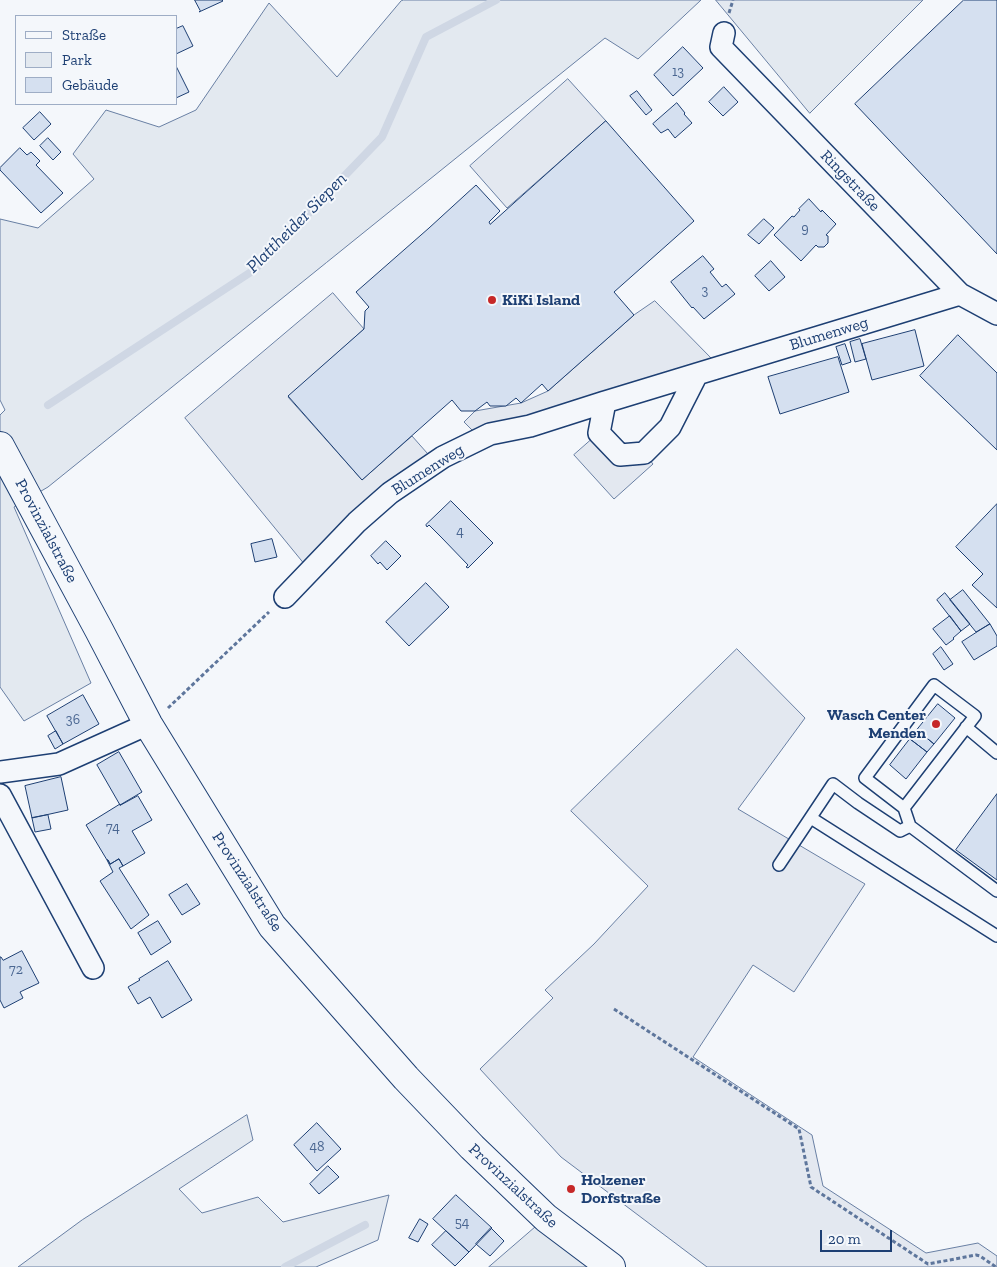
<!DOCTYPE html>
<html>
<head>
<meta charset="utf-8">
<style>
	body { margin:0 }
	#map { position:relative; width:997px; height:1267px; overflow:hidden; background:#f4f7fb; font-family:"Zilla Slab",serif }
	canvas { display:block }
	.legend { position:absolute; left:15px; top:15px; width:162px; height:90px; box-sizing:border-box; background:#f4f7fb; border:1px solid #9eadc5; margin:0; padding:6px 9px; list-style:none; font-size:15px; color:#1d3f73 }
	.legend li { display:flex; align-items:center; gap:10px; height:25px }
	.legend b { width:25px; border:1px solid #9eadc5 }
	.scale { position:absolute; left:820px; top:1230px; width:72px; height:22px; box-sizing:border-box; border:2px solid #1d3f73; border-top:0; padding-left:6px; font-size:15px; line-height:18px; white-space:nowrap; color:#1d3f73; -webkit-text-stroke:4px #f4f7fb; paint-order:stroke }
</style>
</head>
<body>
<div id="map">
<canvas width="997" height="1267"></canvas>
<ul class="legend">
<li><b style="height:6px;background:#f4f7fb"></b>Straße</li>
<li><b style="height:14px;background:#e3e9f0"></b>Park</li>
<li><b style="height:14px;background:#d5e0f0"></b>Gebäude</li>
</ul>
<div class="scale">20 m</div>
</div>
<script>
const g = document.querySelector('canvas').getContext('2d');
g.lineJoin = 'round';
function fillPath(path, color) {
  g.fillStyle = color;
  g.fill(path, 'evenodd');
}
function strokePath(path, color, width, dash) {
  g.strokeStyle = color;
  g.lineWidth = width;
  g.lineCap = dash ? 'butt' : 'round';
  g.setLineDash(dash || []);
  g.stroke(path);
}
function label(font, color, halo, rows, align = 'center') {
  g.font = font + ' "Zilla Slab",serif';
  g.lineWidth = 4;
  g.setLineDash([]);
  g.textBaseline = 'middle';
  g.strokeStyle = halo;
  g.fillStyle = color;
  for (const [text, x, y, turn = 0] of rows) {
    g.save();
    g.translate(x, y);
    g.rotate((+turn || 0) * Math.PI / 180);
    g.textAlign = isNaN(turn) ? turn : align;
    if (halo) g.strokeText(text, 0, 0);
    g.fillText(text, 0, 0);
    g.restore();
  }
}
const green = new Path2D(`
	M404,0H701L638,59L605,38L48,487L14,507L91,683L24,721L0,687V415L5,410L0,400V219L38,228L94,179L73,154L106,110L159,127L196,110L269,3L337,77L401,1Z
	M716,0H923L810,113Z
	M247,1115L253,1140L179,1189L202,1213L258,1197L283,1222L389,1195L378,1240L316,1267H18L82,1220Z
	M546,1218L611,1267H489Z`);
const parking = new Path2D(`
	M568,79L606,121L507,208L470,166Z
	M333,293L364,329L288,397L362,480L412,436L435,462L310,571L185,418Z
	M655,301L713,360L481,439L464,422L475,411L521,403L548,391L634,315Z
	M599,433L644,453L653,464L614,499L574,455Z
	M737,649L805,718L738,809L865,884L794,992L753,965L693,1057L812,1135L823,1186L926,1253L978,1243L997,1256V1267H707L561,1157L480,1069L553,998L545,990L594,944L648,886L571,811Z`);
const stream = new Path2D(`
	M48,405L254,270L382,137L426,37L496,0
	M285,1267L365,1225`);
const building = new Path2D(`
	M195,0H222L223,1L199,12L200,11Z
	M964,0H997V254L855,104Z
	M183,26L193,46L176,54V29Z
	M683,47L703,68L673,96L654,75Z
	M176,66L189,92L176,98Z
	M724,87L738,102L723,116L709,102Z
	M637,91L652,110L646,115L630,96Z
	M677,103L685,113L684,114L692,123L675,138L668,129L661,133L653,124Z
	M40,112L51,124L34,140L23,128Z
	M606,121L694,221L614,292L634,315L548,391L542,384L521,403L516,398L506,406H490L487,402L475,411H461L452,400L362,480L288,396L364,329L365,311L369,307L356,292L429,228L476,185L500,211L489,222L490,224Z
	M48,138L61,152L53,160L40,146Z
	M20,148L27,155L31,152L40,161L36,165L63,193L41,213L0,170V168Z
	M809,199L821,212L822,210L836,224L826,235L828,236V243L824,247H818L816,245L801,261L774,235L792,216L794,217L800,210L799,209Z
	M764,219L774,228L759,244L748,235Z
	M703,256L714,269L710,272L722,287L726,284L735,294L704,319L693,307L692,308L671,282Z
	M771,261L785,277L769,291L755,276Z
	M915,330L924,366L872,380L862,344Z
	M958,335L997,373V450L920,376Z
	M860,339L866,359L855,362L850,342Z
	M845,344L851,362L842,365L836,347Z
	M838,357L849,392L780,414L768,377Z
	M451,501L493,543L468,568L466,567L468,565L442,538L429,525L427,527L426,525Z
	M997,504V608L972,585L983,574L956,547Z
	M272,539L277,557L255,562L251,544Z
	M386,541L401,556L387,570L380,562L378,564L371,556Z
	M426,583L449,607L409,646L386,622Z
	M963,590L990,624L976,632L950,600Z
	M945,593L970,624L961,631L937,600Z
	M950,616L961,631L953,638L954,639L946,645L933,629Z
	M990,624L997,636V646L974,660L962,642Z
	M941,647L953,664L944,670L933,654Z
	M83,695L99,724L63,744L47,716Z
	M938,704L955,718L934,744L917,730Z
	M917,730L934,744L927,752L910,739Z
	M56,731L63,744L55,749L48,736Z
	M910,739L927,752L906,779L890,765Z
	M119,752L142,792L120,805L97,765Z
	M61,777L68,810L32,818L25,786Z
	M997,794V880L956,850Z
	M138,796L152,820L132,831L145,853L123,866L119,859L110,864L108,860H107L86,825L120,804V805Z
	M48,815L51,829L35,832L32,818Z
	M119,859L123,866L119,868L149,915L131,929L100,881L113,872L107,860H108L110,864Z
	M187,884L200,904L182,915L169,895Z
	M158,921L171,942L151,955L138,933Z
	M22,951L39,983L20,992L23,998L4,1008L0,1000V957H1L3,960Z
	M168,961L192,1000L162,1018L150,997L138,1004L128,987L140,980L139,979Z
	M317,1123L341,1149L317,1171L294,1145Z
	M328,1166L339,1177L319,1194L310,1184Z
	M456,1195L492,1228L469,1252L433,1219Z
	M420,1219L428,1224L418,1242L409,1238Z
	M491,1228L504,1241L490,1256L476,1244Z
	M446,1231L469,1252L455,1266L432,1245Z`);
const path = new Path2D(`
	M729,13L733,0
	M168,708L269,612
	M614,1009L799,1129L811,1187L928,1264L976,1255L980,1256L996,1267`);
const service = new Path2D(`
	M966,727L997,753
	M904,808L975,716L934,685L865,778L904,808L910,826L997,891
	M811,818L997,936
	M779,865L833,784L858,803L900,831L910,826`);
const minor = new Path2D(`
	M724,33L721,47L960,294L997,314
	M697,374L670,427L644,453L620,455L599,433L605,402L960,294
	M285,597L357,522L390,493L443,457L490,434L530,426L605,402
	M0,772L59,764L148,724
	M0,795L93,968`);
const primary = new Path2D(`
	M0,446L99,630L148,724L272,926L406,1078L472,1147L546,1218L611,1267`);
const markers = [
	[492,300,5,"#c62828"],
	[936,724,5,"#c62828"],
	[571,1189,5,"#c62828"]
];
const numberNames = [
	["13",678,72],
	["9",805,229],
	["3",705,291],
	["4",460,532],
	["36",73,720],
	["74",113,828],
	["72",16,970],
	["48",317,1147],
	["54",462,1223]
];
const streetNames = [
	["Ringstraße",850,181,46],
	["Blumenweg",829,334,-17],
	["Blumenweg",428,470,-32],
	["Provinzialstraße",46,531,62],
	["Provinzialstraße",247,882,57],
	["Provinzialstraße",513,1186,43]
];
const poiNames = [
	["KiKi Island",502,300],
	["Wasch Center",926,715,"right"],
	["Menden",926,733,"right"],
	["Holzener",581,1180],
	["Dorfstraße",581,1198]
];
const waterNames = [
	["Plattheider Siepen",297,223,-45]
];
fillPath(green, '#e3e9f0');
strokePath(green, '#687fa3', 1);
fillPath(parking, '#e3e8f0');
strokePath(parking, '#687fa3', 1);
strokePath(stream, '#cfd7e4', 8);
fillPath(building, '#d5e0f0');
strokePath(building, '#1d3f73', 1);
strokePath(service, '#1d3f73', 14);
strokePath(minor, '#1d3f73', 24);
strokePath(primary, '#1d3f73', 30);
strokePath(path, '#5e769c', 3, [4, 2.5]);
strokePath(service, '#f4f7fb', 11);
strokePath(minor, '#f4f7fb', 21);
strokePath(primary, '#f4f7fb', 28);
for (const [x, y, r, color] of markers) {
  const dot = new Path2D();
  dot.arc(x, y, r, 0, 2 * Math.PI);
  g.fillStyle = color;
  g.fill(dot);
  strokePath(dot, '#f4f7fb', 2);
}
label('14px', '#4b6792', null, numberNames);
label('16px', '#1d3f73', '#f4f7fb', streetNames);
label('bold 16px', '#1d3f73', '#f4f7fb', poiNames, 'left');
label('italic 18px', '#1d3f73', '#f4f7fb', waterNames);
</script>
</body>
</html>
